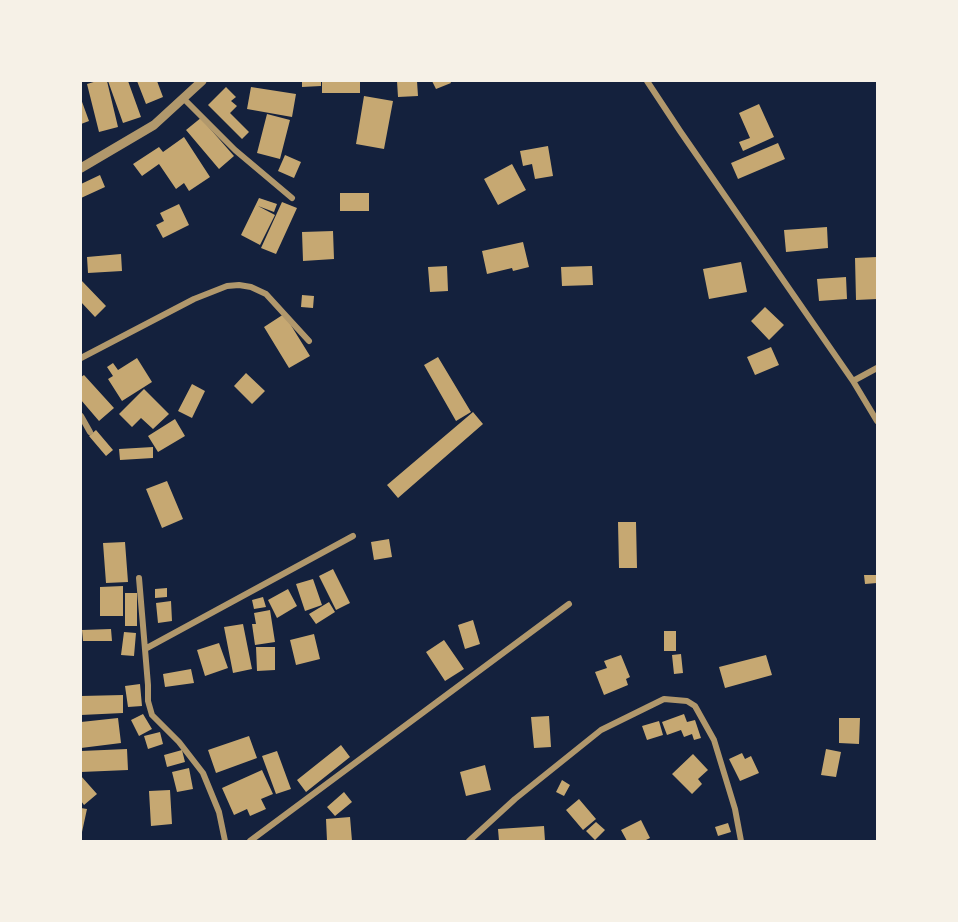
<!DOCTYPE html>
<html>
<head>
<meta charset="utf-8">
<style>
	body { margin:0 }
	#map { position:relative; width:958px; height:922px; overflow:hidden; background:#14213d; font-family:"Roboto Serif",serif }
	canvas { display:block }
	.frame { position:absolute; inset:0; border:82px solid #f6f1e7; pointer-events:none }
</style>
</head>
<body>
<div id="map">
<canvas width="958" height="922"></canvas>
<div class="frame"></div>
</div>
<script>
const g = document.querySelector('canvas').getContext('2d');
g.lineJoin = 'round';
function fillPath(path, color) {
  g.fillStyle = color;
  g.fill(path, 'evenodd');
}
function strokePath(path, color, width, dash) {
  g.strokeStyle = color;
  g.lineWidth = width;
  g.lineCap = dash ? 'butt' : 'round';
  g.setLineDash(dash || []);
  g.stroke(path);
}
const building = new Path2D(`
	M97,81H107L118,127L99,132L87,84Z
	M108,81H128L141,117L123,123Z
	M137,81H157L163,97L146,104Z
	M302,81H321V86L302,87Z
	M322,81H360V93H322Z
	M397,81H417L418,96L398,97Z
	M432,81H450L451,83L436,89Z
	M226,87L236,97L231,101L237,106L230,113L249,132L242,139L208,105Z
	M251,87L296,94L292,117L247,109Z
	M364,96L393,101L384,149L356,144Z
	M81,99L89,121L81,124Z
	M759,104L774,137L743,151L739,142L750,138L739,113Z
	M267,114L290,120L280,159L257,153Z
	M202,117L206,124L234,156L219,169L186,130Z
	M184,137L210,177L189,191L184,183L176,189L159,164L142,176L133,164L159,147L163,152Z
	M778,143L785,159L738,179L731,163Z
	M548,146L553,176L535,179L532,164L523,166L520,151Z
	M285,155L301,162L294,178L278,171Z
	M512,164L526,190L498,205L484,179Z
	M100,175L105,187L81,198V184Z
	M340,193H369V211H340Z
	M259,198L277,204L274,212L258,206L275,215L260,245L241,235Z
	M282,202L297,208L276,254L261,248Z
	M179,204L189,225L163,238L156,225L164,221L160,213Z
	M827,227L828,248L786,252L784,230Z
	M333,231L334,259L303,261L302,232Z
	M523,242L529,267L513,271L512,268L487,274L482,251Z
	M121,254L122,271L88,273L87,257Z
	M877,257V299L856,300L855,258Z
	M741,262L747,292L709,299L703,269Z
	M447,266L448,291L430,292L428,267Z
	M592,266L593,285L562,286L561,267Z
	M846,277L847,299L819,301L817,279Z
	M81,280L106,306L95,317L81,302Z
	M302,295L314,296L313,308L301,307Z
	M765,307L784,325L769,340L751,321Z
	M284,314L310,356L289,368L264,327Z
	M771,347L779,365L755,375L747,357Z
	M438,357L471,412L456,421L424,365Z
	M137,358L152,382L122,401L108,379L113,376L107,367L113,363L118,370Z
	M246,373L265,391L252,404L234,386Z
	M84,375L114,408L99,421L81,400V377Z
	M192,384L205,391L192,418L178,411Z
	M144,389L169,414L153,429L141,418L132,427L119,414Z
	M473,412L483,424L398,498L387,485Z
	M175,419L185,436L158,452L148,436Z
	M96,430L113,450L106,456L89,436Z
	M153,447V458L120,460L119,449Z
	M167,481L183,519L162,528L146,489Z
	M618,522H636L637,568H619Z
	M389,539L392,557L374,560L371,542Z
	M125,542L128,582L106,583L103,543Z
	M333,569L350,603L336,610L319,576Z
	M864,575H877V583L865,584Z
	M313,579L322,605L305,611L296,584Z
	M123,586V616H100V587Z
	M167,588V597L155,598V589Z
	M288,589L297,606L277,618L268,600Z
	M125,593H137V626H125Z
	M263,597L266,607L254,609L252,600Z
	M171,601L172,621L158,623L156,603Z
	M329,602L335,612L316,624L309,614Z
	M270,610L275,642L255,645L252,624H256L254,613Z
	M473,620L480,644L465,649L458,625Z
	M243,624L252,669L233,673L224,627Z
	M111,629L112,641H83L82,630Z
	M664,631H676V651H664Z
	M124,632L136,633L134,656L121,655Z
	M314,634L320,659L296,665L290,640Z
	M444,640L464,669L445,681L426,652Z
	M219,643L228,668L205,676L197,650Z
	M256,647H275V670L257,671Z
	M681,654L683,673L674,674L672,655Z
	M621,655L630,677L626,679L628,685L604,695L595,672L607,668L604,661Z
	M766,655L772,675L725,688L719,667Z
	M191,669L194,683L165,687L163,674Z
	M140,684L142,706L128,707L125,686Z
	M123,695V713L81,715V696Z
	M143,714L152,729L139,736L131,720Z
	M684,714L687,722L695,720L701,738L694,740L692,734L684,737L681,730L667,735L662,722Z
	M549,716L551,747L534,748L531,717Z
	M118,718L121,743L81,748V722Z
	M839,718H860L859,744L839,743Z
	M659,721L663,735L647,740L642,726Z
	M160,732L163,744L148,749L144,736Z
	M249,736L257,758L216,773L208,750Z
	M341,745L350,757L306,792L297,780Z
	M127,749L128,770L81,772V751Z
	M826,749L841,752L836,777L821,775Z
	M182,750L185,762L167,767L164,755Z
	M277,751L291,789L276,794L262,756Z
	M742,753L745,759L751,756L759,773L740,781L729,759Z
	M693,754L708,770L698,779L702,784L692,794L672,774Z
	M485,765L491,790L466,796L460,772Z
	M189,768L193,789L177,792L172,772Z
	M262,770L273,794L261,799L266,809L250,816L247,809L234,815L222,788Z
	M81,776L97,794L84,805L81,801Z
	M562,780L570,785L564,796L556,792Z
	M170,790L172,824L151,826L149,791Z
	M344,792L352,802L335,816L327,807Z
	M579,799L596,819L583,830L566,810Z
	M81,808L87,809L82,832H81Z
	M350,817L352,841H327L326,819Z
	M641,820L650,838L644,841H627L621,830Z
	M596,822L605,830L595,840L586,831Z
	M728,823L731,832L718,836L715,827Z
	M544,826L545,841H499L498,829Z`);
const minor = new Path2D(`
	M647,81L680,131L853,381L877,421
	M183,98L235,150L292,198
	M81,358L194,299L227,286L239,285L251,287L266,294L309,341
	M853,381L877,368
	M81,416L90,432
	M139,578L148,685V701L152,715L179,742L203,773L219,812L225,841
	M145,649L353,536
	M250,841L569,604
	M469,841L515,799L601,730L664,699L687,701L695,706L714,740L735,809L741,841`);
const tertiary = new Path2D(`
	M81,168L154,125L202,81`);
fillPath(building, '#c6a872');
strokePath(minor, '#b1986c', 6);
strokePath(tertiary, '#b1986c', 9);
</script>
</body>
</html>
